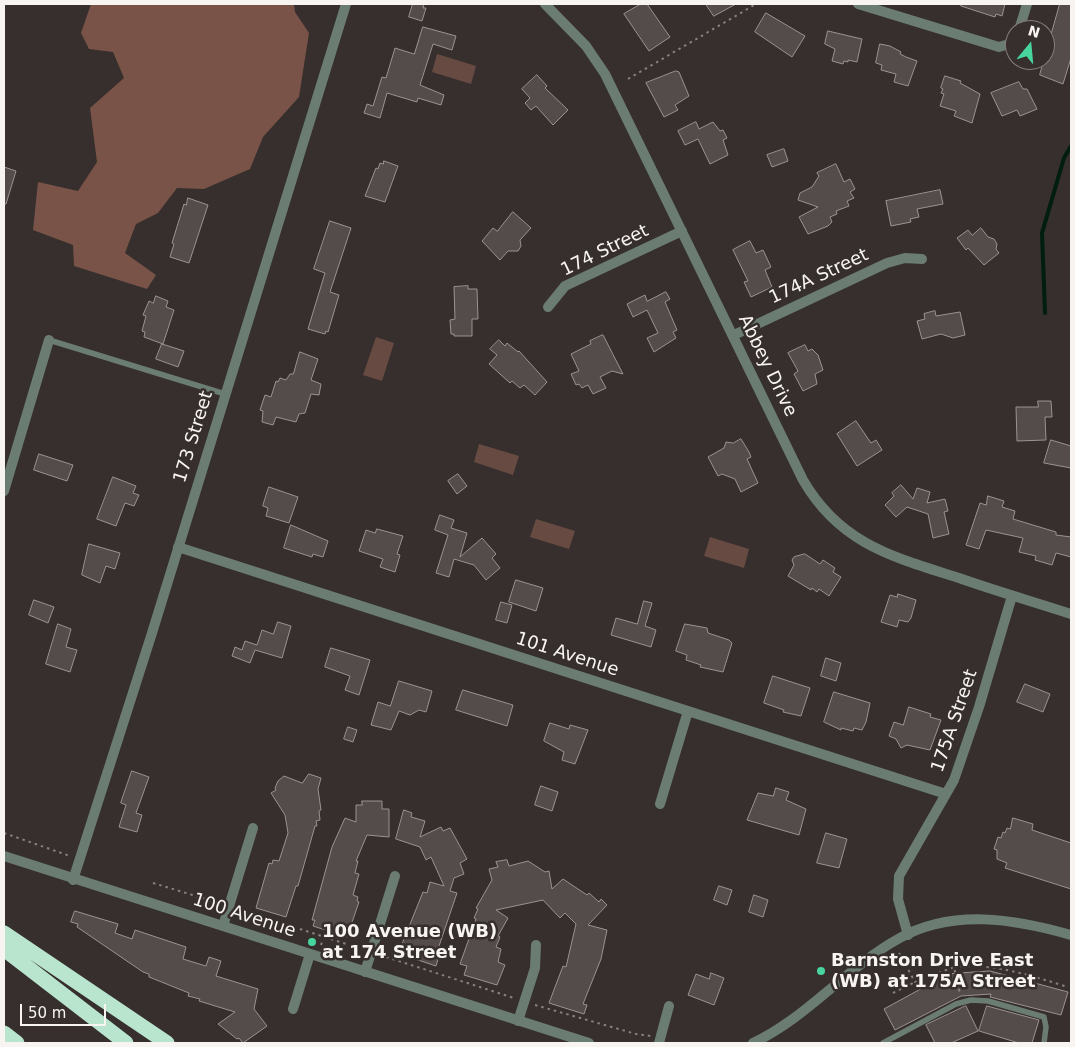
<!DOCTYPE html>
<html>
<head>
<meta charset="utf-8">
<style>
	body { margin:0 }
	#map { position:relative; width:1075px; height:1047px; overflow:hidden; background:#362f2d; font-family:"DejaVu Sans",sans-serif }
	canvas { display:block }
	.frame { position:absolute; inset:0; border:5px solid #f8f4f2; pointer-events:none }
	.north { position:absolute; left:1005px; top:20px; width:50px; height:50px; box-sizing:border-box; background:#362f2d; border:1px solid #847e7c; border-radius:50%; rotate:17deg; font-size:14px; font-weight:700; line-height:20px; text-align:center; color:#f8f4f2 }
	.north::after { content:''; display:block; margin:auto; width:18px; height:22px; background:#48d49d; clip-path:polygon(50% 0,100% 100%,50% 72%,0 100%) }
	.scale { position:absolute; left:20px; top:1004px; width:86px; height:22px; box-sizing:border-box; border:2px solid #f8f4f2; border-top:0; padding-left:6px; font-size:15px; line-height:18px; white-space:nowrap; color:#f8f4f2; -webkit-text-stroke:4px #362f2d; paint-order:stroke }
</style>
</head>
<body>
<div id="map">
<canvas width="1075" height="1047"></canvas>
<div class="frame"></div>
<div class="north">N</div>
<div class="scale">50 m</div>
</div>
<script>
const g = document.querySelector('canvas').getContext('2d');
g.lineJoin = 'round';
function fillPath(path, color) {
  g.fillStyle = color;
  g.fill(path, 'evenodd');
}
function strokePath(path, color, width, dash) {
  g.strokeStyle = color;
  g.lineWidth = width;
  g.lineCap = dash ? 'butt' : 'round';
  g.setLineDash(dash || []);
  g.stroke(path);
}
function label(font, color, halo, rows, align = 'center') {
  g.font = font + ' "DejaVu Sans",sans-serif';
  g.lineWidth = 5;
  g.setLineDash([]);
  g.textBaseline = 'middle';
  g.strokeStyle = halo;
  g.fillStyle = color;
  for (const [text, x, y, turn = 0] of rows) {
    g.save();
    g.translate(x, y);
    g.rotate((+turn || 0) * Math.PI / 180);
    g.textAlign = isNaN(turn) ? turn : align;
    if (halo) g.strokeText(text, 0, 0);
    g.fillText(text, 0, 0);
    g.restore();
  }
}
const green = new Path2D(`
	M437,54L476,66L471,84L432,72Z
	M376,337L394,343L382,381L363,375Z
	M479,444L519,456L513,475L474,462Z
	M536,519L575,531L569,549L530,537Z
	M710,537L749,549L744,568L704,556Z`);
const forest = new Path2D(`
	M91,4H294L295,12L309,33L299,97L263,137L250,169L204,189L177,188L158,213L136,224L125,253L156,275L147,289L74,266L73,245L33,230L38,182L78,191L97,162L90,108L124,78L113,52L89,49L81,33Z`);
const stream = new Path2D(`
	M1045,313L1042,233L1064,158L1071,146`);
const building = new Path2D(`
	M413,4H424L423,8H426L422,21L409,17Z
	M641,4H647L670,37L649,51L624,14Z
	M706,4H736L714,16Z
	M961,4H1005L1002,16L996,14L995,17L961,6Z
	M1060,4H1071V58L1063,84L1040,75Z
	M766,13L805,36L792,57L755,32Z
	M423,27L456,36L452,50L433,44L420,85L444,95L441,105L418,98L417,102L387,93L380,118L364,113L367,104L373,106L382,77L386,78L395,48L414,54Z
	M828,31L862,39L857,62L848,60V62L844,61L843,64L832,61L835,49L825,44Z
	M880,44L890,46L901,52L900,54L906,57L917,61L908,86L894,82L896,74L881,70L882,65L876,63Z
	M676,71L679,72L689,96L675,105L678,110L664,117L646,83Z
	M537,75L547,86L545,88L568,110L553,125L536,106L531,110L525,103L530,98L522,89Z
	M945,76L961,81L960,83L980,94L972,123L954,116L956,111L940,106L944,94L941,93L943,89L941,88Z
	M1019,82L1023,89H1027L1037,109L1020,116L1017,110L1002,116L991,93Z
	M696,122L699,129L713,122L720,131L723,130L727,138L723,140L728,155L710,164L698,139L685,145L678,131Z
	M784,149L788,161L772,167L767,155Z
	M384,161L398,166L385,202L365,196L376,168L378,169L380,163L383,164Z
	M836,164L844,182L850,179L855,189L850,192L854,198L847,201L849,206L836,211L837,214L830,217L832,222L828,226L808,234L799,217L818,207L798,200L800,193L812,187L819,176L817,173Z
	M4,167L16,171L6,204H4Z
	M940,190L943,204L917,209L919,217L910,219L911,222L891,226L886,201Z
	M188,198L208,205L189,263L170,257L174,244L172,243L184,204L186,205Z
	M513,212L531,228L520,240L521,246L518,251H508L500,260L482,241L493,228L497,231Z
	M330,221L351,228L330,292L339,295L328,332L326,331L325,334L308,329L325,273L314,269Z
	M981,228L988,237L994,239L997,244L996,249L999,253L984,265L968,248L966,250L957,238L968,230L972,235Z
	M750,241L756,253L763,250L771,267L765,270L772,287L751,297L744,282L748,281L733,250Z
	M468,286V289H477L478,319H472V336H454V334H451L450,320L455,319L454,287Z
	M666,292L670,299L665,302L677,330L673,332L676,338L654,352L647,338L658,333L647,310L633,317L627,304L645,295L647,301Z
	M156,296L168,301L166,307L174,310L163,344L144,337L145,332L142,331L146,316L143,315L149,301L153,303Z
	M935,311L936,316L960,312L965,335L953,338L941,334L922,339L917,321L925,319L924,314Z
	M603,335L623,374L612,371L600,377L606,388L593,394L588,385L582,388L579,384L576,385L571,374L579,371L571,354L591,344L590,341Z
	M499,340L505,346L507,343L518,352L519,351L547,382L535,395L524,385L520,388L512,381L510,383L489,364L497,355L490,349Z
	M162,344L184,351L178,367L156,359Z
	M805,345L808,351L812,349L818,355L823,370L815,374L817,384L803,391L794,374L798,371L788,353Z
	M300,352L318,359L311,380L321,384L319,395L311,394L305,413L299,414L296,422L276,417L273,425L262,422L263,411L260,410L265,395L271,397L276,381L278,382L280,378L286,380L290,374H293Z
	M1038,401H1051L1052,417H1045L1046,440L1017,441L1016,407H1038Z
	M856,421L871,443L876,440L882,450L857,466L837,434Z
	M741,439L749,452L751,457L747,459L758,483L741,492L735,479L722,474L718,476L708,457L724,448L726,442L733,443Z
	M1051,440L1071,446V468L1044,463Z
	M39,454L73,465L67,481L34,470Z
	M458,474L467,486L457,494L448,481Z
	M113,477L136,486L133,493L139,495L134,506L125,503L116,526L97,519Z
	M901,485L913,499L917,488L930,492L927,503L945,499L948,511L944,512L949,534L933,538L928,514L907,507L896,517L885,505L894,496L892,493Z
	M269,487L298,497L289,523L266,516L268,508L263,506Z
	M988,496L1004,501L1002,507L1015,511L1013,519L1056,532V535L1071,537V557L1056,553L1052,565L1035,560L1036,556L1019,552L1023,538L986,530L979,549L966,545L980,503L986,505Z
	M440,515L454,520L451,528L467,533L460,557L482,538L496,554L492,558L500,568L486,580L474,565L454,559L449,577L436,573L448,535L435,530Z
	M291,525L328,541L323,557L313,554L312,557L284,548Z
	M377,529L403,536L397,554L400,555L395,572L380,567L383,559L359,551L366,530L375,533Z
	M89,544L120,553L115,569L106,566L100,583L82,575Z
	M805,554L820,564L823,560L835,568L833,572L841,577L829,596L819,589L817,592L812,588L811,590L788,576L794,565L792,560L794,557Z
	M516,580L543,588L536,611L509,602Z
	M898,594L916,600L911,618L908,622L899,620L897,627L881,622L890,595L897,597Z
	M34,600L54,607L48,623L29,615Z
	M644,601L652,603L645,626L656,630L651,647L611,635L616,618L637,624Z
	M501,602L512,605L507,623L496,620Z
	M278,622L291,626L282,658L255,650L250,663L232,656L235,647L242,650L245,641L257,645L262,630L273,634Z
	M58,624L71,629L66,647L77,650L70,672L46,664Z
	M685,624L707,628L708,633L729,640L732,643L723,672L700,667L701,665L686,660L687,655L676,651Z
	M331,648L370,660L359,695L345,690L350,676L325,667Z
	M826,658L841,663L836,681L821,676Z
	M773,676L810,688L801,716L783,712L784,710L764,703Z
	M399,681L432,691L426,712L419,710L410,715L399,711L391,730L371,725L378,702L390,706Z
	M1025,684L1050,694L1043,712L1017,702Z
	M463,690L513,705L507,726L456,710Z
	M834,692L870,703L866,722L862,730L854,728L853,731L841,728V730L824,722Z
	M909,707L931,714L930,717L941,720L930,750L907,745L901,748L896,739L889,736L894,722L903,725Z
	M550,723L569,729L570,725L588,730L575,764L562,760L564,752L544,741Z
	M348,727L357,730L353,742L344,739Z
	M132,771L149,777L136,813L142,815L137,832L119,827L126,805L121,803Z
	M309,774L321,778L318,789L321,810L319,811L320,820L316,821L317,826H315L298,886H296L286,917L256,908L269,863L272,864L273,860L279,861L288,833L285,815L271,793L276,790L275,788L278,781L284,776L302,783Z
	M541,786L558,792L552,811L535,805Z
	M776,788L789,792L786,800L806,809L799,835L747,820L758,793L773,796Z
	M362,801H382V809H389V837L367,835L356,861H358L355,873L359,874L353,895L358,897L357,901L359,902L347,937L313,926L315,920H312L332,847L345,818L356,822V805H362Z
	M404,810L412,813L411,817L425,821L420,837L441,827L443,831L450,828L467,859L460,863L464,874L454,878L450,891L457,893L436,955L439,956L436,966L403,955L406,946L402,944L423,892L427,893L430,882L444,886L431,857L426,860L420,847L396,839Z
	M1013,818L1033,824L1032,830L1071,843V889L1005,868L1007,863L997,859V850L994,849L998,837L1001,838L1003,832L1005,833L1007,828L1010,829Z
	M826,833L847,839L839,868L817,863Z
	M507,860L509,866L528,861L545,872L549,871L552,889L563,879L587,895L589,893L599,902L601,899L607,905L588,925L607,930L601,959L583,1004L587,1005L584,1014L549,1003L563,966L566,967L576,924L565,913L560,918L543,900L496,910L508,918L498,936L500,937L496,947L501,949L498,962L505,965L497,985L464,975L467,966L460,964L476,919L474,918L478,909L476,908L492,880L489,869L498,867L496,862Z
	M719,886L732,890L727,905L714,900Z
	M754,895L768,900L763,917L749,912Z
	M75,911L118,924L115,933L132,939L135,930L186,947L183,959L206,966L209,957L221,961L216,976L258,989L254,1009L267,1026L243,1043L239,1038L237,1039L218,1024L235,1012L199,1001L200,999L188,996L189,993L149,977V974L143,972L77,927L78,924L71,922Z
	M990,971L1068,992L1061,1015L990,997L991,994L961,996L895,1030L884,1009L948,974Z
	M711,973L724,978L714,1005L688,995L696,974L709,979Z
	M966,1006L978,1031L951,1043H935L926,1025Z
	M987,1006L1039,1020L1032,1043H1019L979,1031Z`);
const path = new Path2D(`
	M628,79L756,4
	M4,833L70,856
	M153,883L219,903
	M238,909L362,949
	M321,945L324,936
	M899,953L915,982L954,967L960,994
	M380,955L514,998
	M954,967C994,963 1029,975 1068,987
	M893,993L915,982
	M535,1005L636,1034L651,1036`);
const service = new Path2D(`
	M49,340L225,394
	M883,1043L956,1004L971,1000L988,1001L1044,1017L1046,1027L1044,1043`);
const minor = new Path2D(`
	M545,4L586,46L605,74L803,480C840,544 893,557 959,578C996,591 1034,602 1071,614
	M858,4L999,47L1009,44L1015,37
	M1019,30L1027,4
	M548,307L565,286L682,231
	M734,335L887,263L905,258L922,259
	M4,491L49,340
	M178,547L946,794
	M660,804L688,711
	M73,880L152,633L346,4
	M223,926L253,828
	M908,935L898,899L899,876L954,780L979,707L1012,596
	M365,972L395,876
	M293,1009L310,954
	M518,1021L535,968L536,945
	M659,1043L669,1006`);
const tertiary = new Path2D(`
	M4,856L589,1043
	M753,1043C808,1017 846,968 898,939C952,908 1015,919 1071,935`);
const motorway = new Path2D(`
	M4,933L167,1043
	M4,949L126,1043
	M4,1033L17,1043`);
const markers = [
	[312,942,5,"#48d49d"],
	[821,971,5,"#48d49d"]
];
const streetNames = [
	["174 Street",605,251,-26],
	["174A Street",819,277,-25],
	["Abbey Drive",767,366,64],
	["173 Street",194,437,-73],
	["101 Avenue",567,655,18],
	["175A Street",955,721,-71],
	["100 Avenue",244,916,18]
];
const poiNames = [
	["100 Avenue (WB)",322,932],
	["at 174 Street",322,953],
	["Barnston Drive East",831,961],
	["(WB) at 175A Street",831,982]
];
fillPath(green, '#674b43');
fillPath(forest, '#795347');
strokePath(stream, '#001d11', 4);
fillPath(building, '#544c4a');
strokePath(building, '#9c9390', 1);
strokePath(path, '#86817f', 2, [2.5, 4]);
strokePath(service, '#6b7c73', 5.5);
strokePath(minor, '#6b7c73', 10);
strokePath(tertiary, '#6b7c73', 10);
strokePath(motorway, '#b9e5cf', 15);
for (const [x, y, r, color] of markers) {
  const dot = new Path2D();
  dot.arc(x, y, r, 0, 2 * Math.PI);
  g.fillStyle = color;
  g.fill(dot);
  strokePath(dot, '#362f2d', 2);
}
label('18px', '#f8f4f2', '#362f2d', streetNames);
label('bold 18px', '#f8f4f2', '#362f2d', poiNames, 'left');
</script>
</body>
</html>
